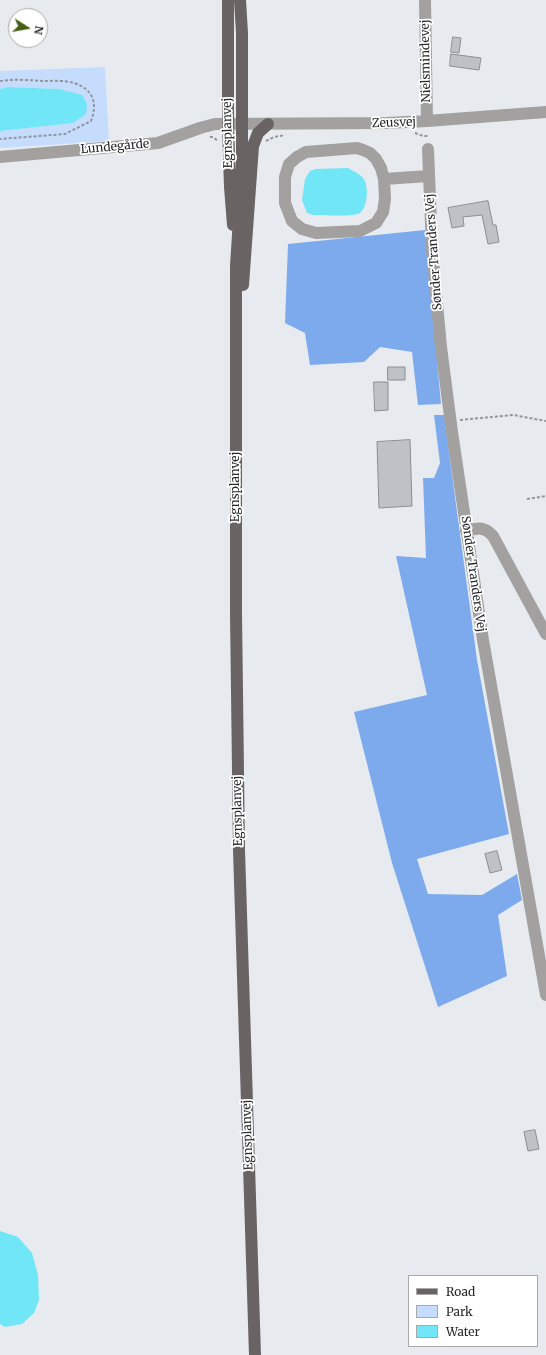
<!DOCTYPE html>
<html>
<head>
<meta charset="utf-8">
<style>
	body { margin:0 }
	#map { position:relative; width:546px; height:1355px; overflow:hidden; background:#e7ebf0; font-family:Merriweather,serif }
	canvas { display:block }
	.legend { position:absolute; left:408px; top:1275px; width:130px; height:72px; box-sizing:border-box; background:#fff; border:1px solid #a9a9aa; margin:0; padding:5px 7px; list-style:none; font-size:12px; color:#27282b }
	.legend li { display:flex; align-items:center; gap:8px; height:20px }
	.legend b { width:20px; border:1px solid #a9a9aa }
	.north { position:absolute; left:8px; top:8px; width:40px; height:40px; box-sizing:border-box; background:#fff; border:1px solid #a9a9aa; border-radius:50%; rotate:101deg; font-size:11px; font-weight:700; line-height:16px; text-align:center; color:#27282b }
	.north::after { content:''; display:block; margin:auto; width:14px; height:18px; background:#446012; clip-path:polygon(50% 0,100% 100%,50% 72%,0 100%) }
</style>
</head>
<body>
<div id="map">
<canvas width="546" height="1355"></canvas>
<ul class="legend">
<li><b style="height:5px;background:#696363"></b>Road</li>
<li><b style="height:11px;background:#c5dcfd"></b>Park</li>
<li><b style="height:11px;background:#70e6f7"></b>Water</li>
</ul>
<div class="north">N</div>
</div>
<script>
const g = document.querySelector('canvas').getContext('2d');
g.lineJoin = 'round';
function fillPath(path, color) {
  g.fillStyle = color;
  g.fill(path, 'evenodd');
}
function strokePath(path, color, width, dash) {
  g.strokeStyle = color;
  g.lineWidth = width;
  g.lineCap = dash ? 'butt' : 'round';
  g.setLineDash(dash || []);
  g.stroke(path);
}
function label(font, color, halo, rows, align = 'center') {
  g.font = font + ' Merriweather,serif';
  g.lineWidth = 3.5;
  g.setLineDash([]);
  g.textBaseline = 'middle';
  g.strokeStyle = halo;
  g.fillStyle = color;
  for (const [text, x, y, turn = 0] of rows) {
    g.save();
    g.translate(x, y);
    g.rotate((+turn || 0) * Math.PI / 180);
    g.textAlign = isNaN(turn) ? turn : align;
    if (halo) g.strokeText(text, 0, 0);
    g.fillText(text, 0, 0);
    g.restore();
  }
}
const green = new Path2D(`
	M105,67L109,141L0,148V131L73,123L59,89L8,87L0,89V71Z`);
const forest = new Path2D(`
	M425,230L441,404L418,405L412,352L380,347L364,362L310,365L305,333L285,323L288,244Z
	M434,415H444L477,660L509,834L417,859L428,894L482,895L517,874L522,900L498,915L507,976L438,1007L392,863L354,712L427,695L396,556L426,558L423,478H434L440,463Z`);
const water = new Path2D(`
	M8,87L59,89L82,95L87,104L86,114L73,123L0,131V89Z
	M348,168C353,171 359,173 363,178C369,185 368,207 360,213C353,217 323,215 313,215L307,213L302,200L305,179L310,171L316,169Z
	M0,1231L18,1237L32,1253L38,1275L39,1300L34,1313L22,1324L5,1327L0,1324Z`);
const building = new Path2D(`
	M453,37L461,38L459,53L451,52Z
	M451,54L481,58L479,70L450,66Z
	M488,201L493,225H496L499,242L488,244L482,215L463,217L464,226L452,228L448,208Z
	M388,367H405V380H388Z
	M374,382H388V410L375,411Z
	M410,440L412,506L379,508L377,442Z
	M497,851L502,870L490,873L485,854Z
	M535,1130L539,1149L528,1151L524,1132Z`);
const path = new Path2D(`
	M0,81C14,79 29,80 43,81C52,81 65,80 74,83C93,89 98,103 91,121L65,134L0,139
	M415,133L423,136H428
	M210,137H213L218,141
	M266,141L274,137L285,135
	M460,420L513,415L546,421
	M527,499L546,496`);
const minor = new Path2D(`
	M425,0L427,121
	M428,149L432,249L441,347L452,432L483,640L546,995
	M0,157L158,143L200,128L215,124L386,123L427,121L546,112
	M384,179L385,199L383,212L376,223L360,231L316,233L302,229L292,221L285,203V177L289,164L297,157L306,152L357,148L363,150L370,153L376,159L381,168L384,179L429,176
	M466,531C478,528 484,526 493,536L546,634`);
const major = new Path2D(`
	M228,0V124L230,187L233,225
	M240,0L242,33V156L241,187L236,266V613L239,850L255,1355
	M243,285L253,146L258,133L268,124`);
const streetNames = [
	["Nielsmindevej",426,61,-91],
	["Zeusvej",394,123,-2],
	["Egnsplanvej",228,133,-91],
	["Lundegårde",115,147,-5],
	["Sønder Tranders Vej",434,252,-94],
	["Egnsplanvej",236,487,-90],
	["Sønder Tranders Vej",473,574,82],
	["Egnsplanvej",238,811,-91],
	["Egnsplanvej",248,1135,-92]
];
fillPath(green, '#c5dcfd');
fillPath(forest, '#7daaed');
fillPath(water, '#70e6f7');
fillPath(building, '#bec2c7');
strokePath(building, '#8a8e93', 1);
strokePath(path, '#93959a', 2, [3, 2]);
strokePath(minor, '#a3a0a0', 12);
strokePath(major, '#696363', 12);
label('12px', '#27282b', '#fff', streetNames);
</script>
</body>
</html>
